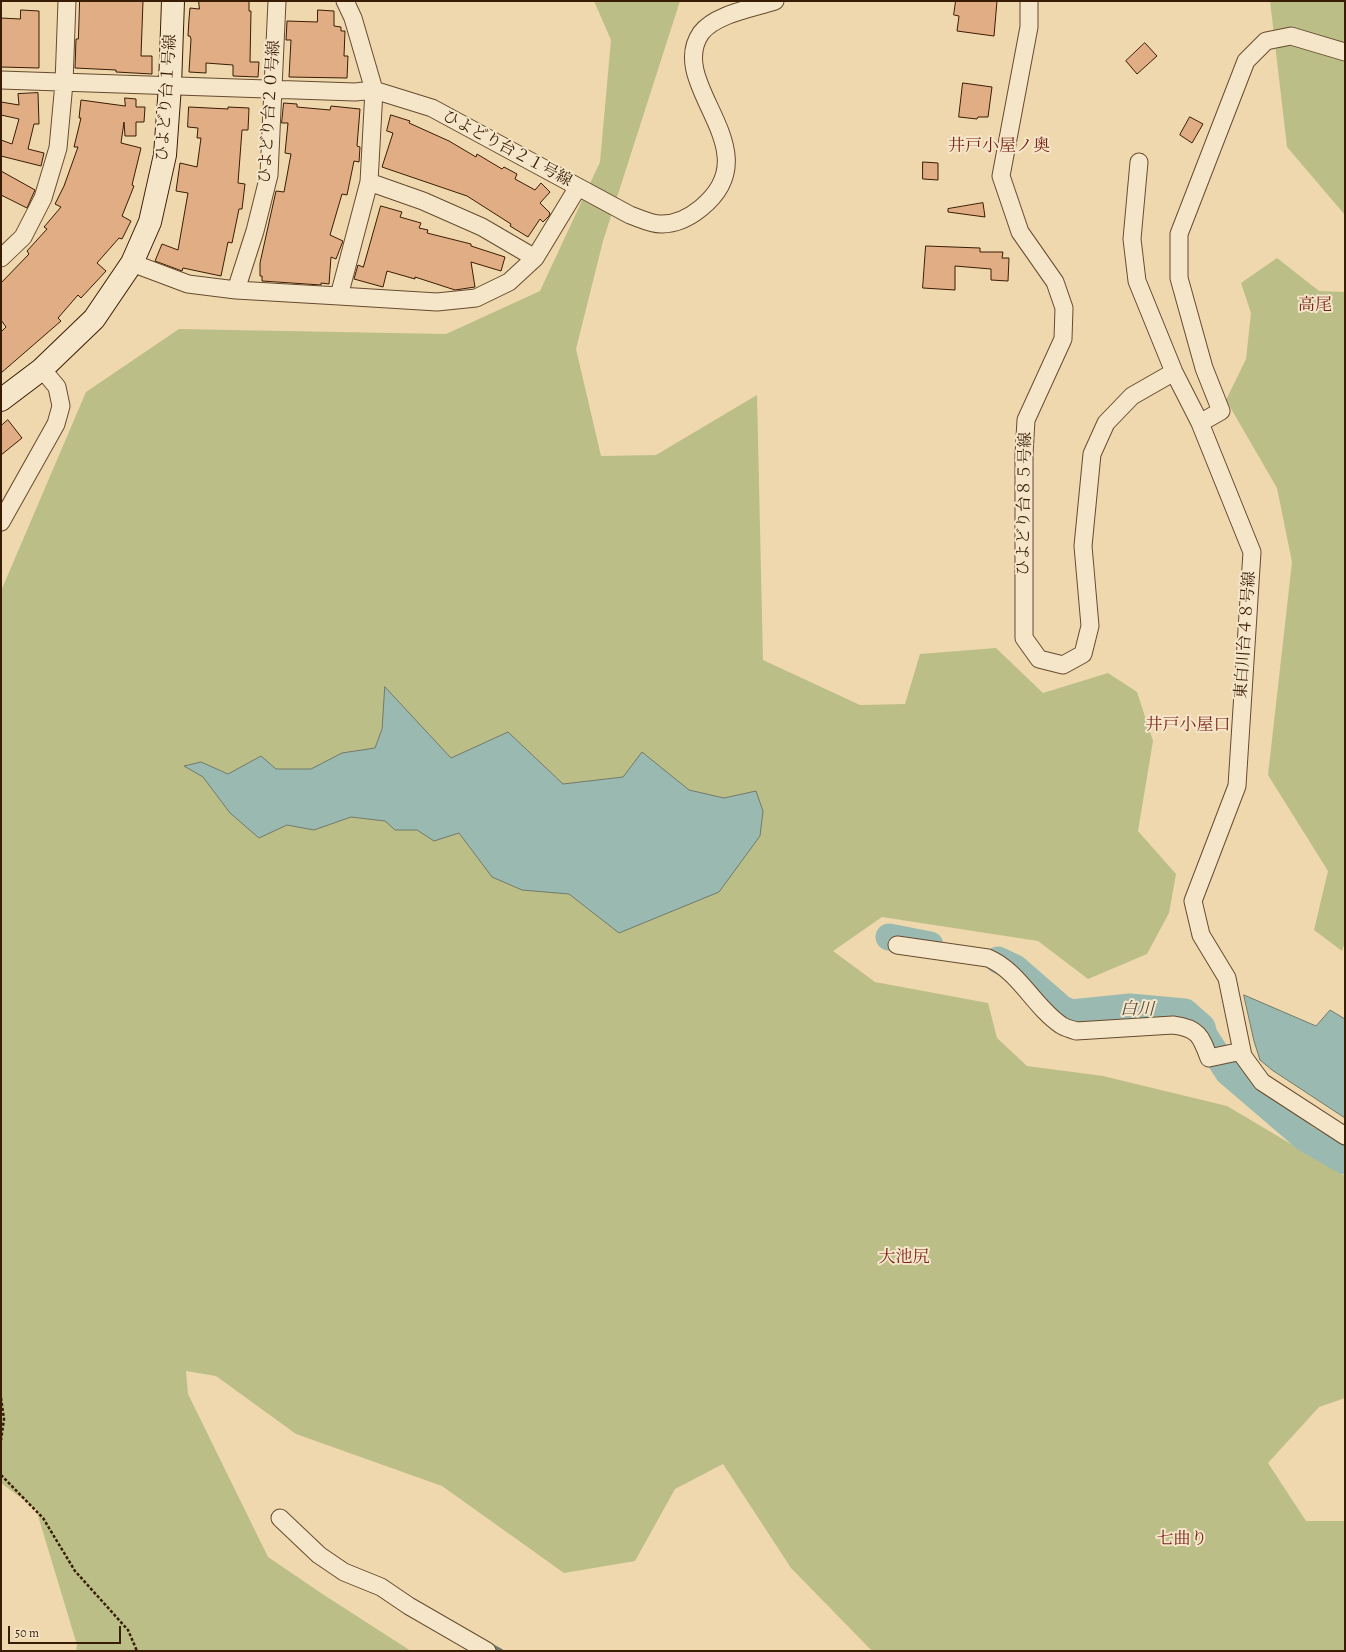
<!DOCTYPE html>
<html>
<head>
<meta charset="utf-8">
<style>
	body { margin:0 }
	#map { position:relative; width:1346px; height:1652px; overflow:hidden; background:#efd8ad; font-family:Alegreya,serif }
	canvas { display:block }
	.frame { position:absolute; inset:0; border:2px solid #391c04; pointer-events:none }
	.scale { position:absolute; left:8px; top:1626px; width:113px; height:18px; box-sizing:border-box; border:2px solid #391c04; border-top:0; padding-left:5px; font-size:12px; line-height:14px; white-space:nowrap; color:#391c04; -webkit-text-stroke:3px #f5e6ca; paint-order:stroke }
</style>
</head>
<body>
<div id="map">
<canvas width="1346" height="1652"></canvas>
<div class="frame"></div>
<div class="scale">50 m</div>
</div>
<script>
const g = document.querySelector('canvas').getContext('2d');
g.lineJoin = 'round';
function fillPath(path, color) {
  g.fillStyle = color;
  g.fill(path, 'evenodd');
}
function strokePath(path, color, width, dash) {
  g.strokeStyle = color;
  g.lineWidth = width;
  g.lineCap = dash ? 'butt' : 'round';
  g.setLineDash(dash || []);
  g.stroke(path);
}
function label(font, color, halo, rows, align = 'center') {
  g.font = font + ' Alegreya,"Noto Serif JP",serif';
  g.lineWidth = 4;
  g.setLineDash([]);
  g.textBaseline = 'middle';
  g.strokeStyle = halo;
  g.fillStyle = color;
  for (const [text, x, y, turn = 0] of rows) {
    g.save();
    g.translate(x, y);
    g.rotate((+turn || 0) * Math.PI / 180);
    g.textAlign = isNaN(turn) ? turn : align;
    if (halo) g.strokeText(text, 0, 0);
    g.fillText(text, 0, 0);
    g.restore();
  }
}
const green = new Path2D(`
	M594,1H680L603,241L576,349L601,456L656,455L757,395L763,660L860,705L905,704L920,654L996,648L1043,693L1108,673L1137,692L1153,741L1138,831L1176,874L1169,913L1147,954L1088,979L1038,941L882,917L833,951L875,982L988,1003L997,1038L1027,1066L1103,1076L1227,1106L1345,1176V1398L1319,1407L1268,1463L1306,1521H1345V1651H872L791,1568L723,1464L675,1489L635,1561L564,1573L442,1486L296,1434L216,1376L186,1371L188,1394L268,1557L324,1595L411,1651H76L77,1645L36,1509L1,1483V591L86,392L179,329L446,334L540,291L600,162L611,40Z
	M1270,1H1345V215L1287,147Z
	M1277,258L1319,291L1345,292V942L1342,951L1314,930L1328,871L1268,775L1292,562L1277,488L1226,400L1246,359L1251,313L1241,283Z`);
const water = new Path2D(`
	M385,687L451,758L508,732L563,784L623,777L642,752L689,790L724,798L756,791L763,811L760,836L719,892L619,933L569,894L522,890L492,877L459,833L434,841L417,830H395L385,821L351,817L314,830L287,825L259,838L230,813L203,777L184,766L201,762L228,774L261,756L276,769H311L342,753L375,748L382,729Z
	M1244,995L1316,1026L1330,1010L1345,1019V1118L1272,1070L1260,1060L1254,1041Z`);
const stream = new Path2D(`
	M490,1645L501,1651`);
const river = new Path2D(`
	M889,937L930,945
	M998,960L1015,968L1061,1008L1071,1013L1130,1007L1185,1012L1202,1027L1204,1035L1228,1072L1305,1138L1345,1161`);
const building = new Path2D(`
	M80,1H143L141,56H152V74L116,72V70L75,68L76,39H78Z
	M199,1H249V11H251L250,62H259L258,77L233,76V65L206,63V73L189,72L191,39L190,36H188L189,19L190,8L199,9Z
	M956,1H997L994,36L957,31L959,16L954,15Z
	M21,10L39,11V68L1,67V18L20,19Z
	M318,10L334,11V26L341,27V31H345L344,56H348L347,78L289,77L291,40H286L287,21L317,22Z
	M1145,43L1157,56L1137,74L1126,61Z
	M963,83L992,87L988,117H978L977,119L959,117Z
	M38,93L39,124H34L28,149L44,153L41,166L1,156V140L12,144L19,119L1,115V102L19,105L18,94Z
	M125,98L136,99V107H145L144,122H136V136H125L124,122L121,143L141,148L132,185L134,186L122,216L131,221L122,239L119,238L97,263L106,271L81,298L78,295L58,318L61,321L1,373V332L6,327L1,320V283L29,254L27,251L47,229L44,227L61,207L55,204L64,186L78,147H74L81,118H79L81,100L125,106Z
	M284,103L297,104V107L330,110L331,106L360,109L357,146L360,147L359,162L354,161L347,195L342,194L330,235L343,241L336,259L331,257L329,284L321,283V285L262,281V276H260V263L276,191L284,192L291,154L285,153L288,123H282Z
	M189,107L228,109V107L249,108L248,130H242L238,183L245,184L242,209H239L232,243L228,242L221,276L183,268L182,271L155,261L162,244L178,250L188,193L176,191L180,163L197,167L201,138H197L198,128L188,127Z
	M391,115L410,121L409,123L449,141L476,157L477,154L502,169L504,167L517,174L515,179L535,190L541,183L550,192L540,203L550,213L549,216L543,222L540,219L528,237L510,226L511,224L467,196L382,167L393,133L387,131Z
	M1190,117L1203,124L1192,143L1180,135Z
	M923,162L938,163V180L923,179Z
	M1,171L35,190L27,208L1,195Z
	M983,203L985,217L948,212V209Z
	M381,206L402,212L400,217L421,223L419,228L428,230L427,233L471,244V246L505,257L501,271L471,262L475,287L455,290L415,277V279L387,271L383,287L354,279L358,265L363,267Z
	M926,246L980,248V252H1003L1002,258H1009L1008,281L991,280V269L955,266V290L923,288Z
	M8,420L22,438L1,455V426Z`);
const path = new Path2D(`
	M1,1398L4,1419L1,1440
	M1,1475L43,1518L75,1571L128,1630L137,1651`);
const street = new Path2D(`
	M1029,1V27L1001,176L1020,232L1055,282L1064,308L1063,339L1026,420L1024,455V638L1039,659L1063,665L1083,654L1090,626L1083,546L1092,454L1106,423L1132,396L1174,372
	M1,80L355,92L374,90L432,108L630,215C639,218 653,225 662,224C676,224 690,217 701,208C773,150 665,85 701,33C715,14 754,8 775,1
	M1139,162L1132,239L1137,281L1174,372L1200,423L1252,552L1237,786L1193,901L1201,935L1227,978L1243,1056L1262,1082L1345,1136
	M369,182L423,201L482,227L535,258
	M1,258L23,237L43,198L58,148L64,83L67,1
	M132,263L188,284L236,290L339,296L369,182L374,90L353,18L345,1
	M236,290L255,231L269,175L277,1
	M339,296L437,302L476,298L509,282L535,258L578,187
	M1200,423L1221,411L1204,368L1179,278V234L1246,61L1266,41L1291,36L1345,52
	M1,522L56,424L61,406L57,387L42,369
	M897,945L988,958C1019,971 1034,1007 1061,1025C1065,1028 1071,1029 1076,1031L1173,1025C1198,1028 1201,1036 1209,1058L1242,1051
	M280,1518L319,1555L344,1572L381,1587L409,1606L487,1651`);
const secondary = new Path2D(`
	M1,400L42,369L94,319L132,263L150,222L165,155L170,86L173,1`);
const streetNames = [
	["ひよどり台１号線",167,98,-86],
	["ひよどり台２０号線",270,112,-86],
	["ひよどり台２１号線",507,149,28],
	["ひよどり台８５号線",1025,504,-89],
	["東白川台４８号線",1246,635,-86]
];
const neighbourhoodNames = [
	["井戸小屋ノ奥",999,147],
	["高尾",1315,306],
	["井戸小屋口",1188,726],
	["大池尻",904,1258],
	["七曲り",1182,1540]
];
const waterNames = [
	["白川",1137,1010,1]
];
fillPath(green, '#bcbe88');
fillPath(water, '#9ab9b0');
strokePath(water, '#737a6b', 1);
strokePath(stream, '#737a6b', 4.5);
strokePath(river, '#9ab9b0', 27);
fillPath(building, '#e1ad85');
strokePath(building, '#391c04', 1);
strokePath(street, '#664b2e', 19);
strokePath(secondary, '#391c04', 24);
strokePath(path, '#391c04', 2.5, [3, 2]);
strokePath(street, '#f5e6ca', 17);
strokePath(secondary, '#f5e6ca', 22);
label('16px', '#391c04', '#f5e6ca', streetNames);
label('17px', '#7a1f14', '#f5e6ca', neighbourhoodNames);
label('italic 17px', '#564b38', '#f5e6ca', waterNames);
</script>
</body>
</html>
